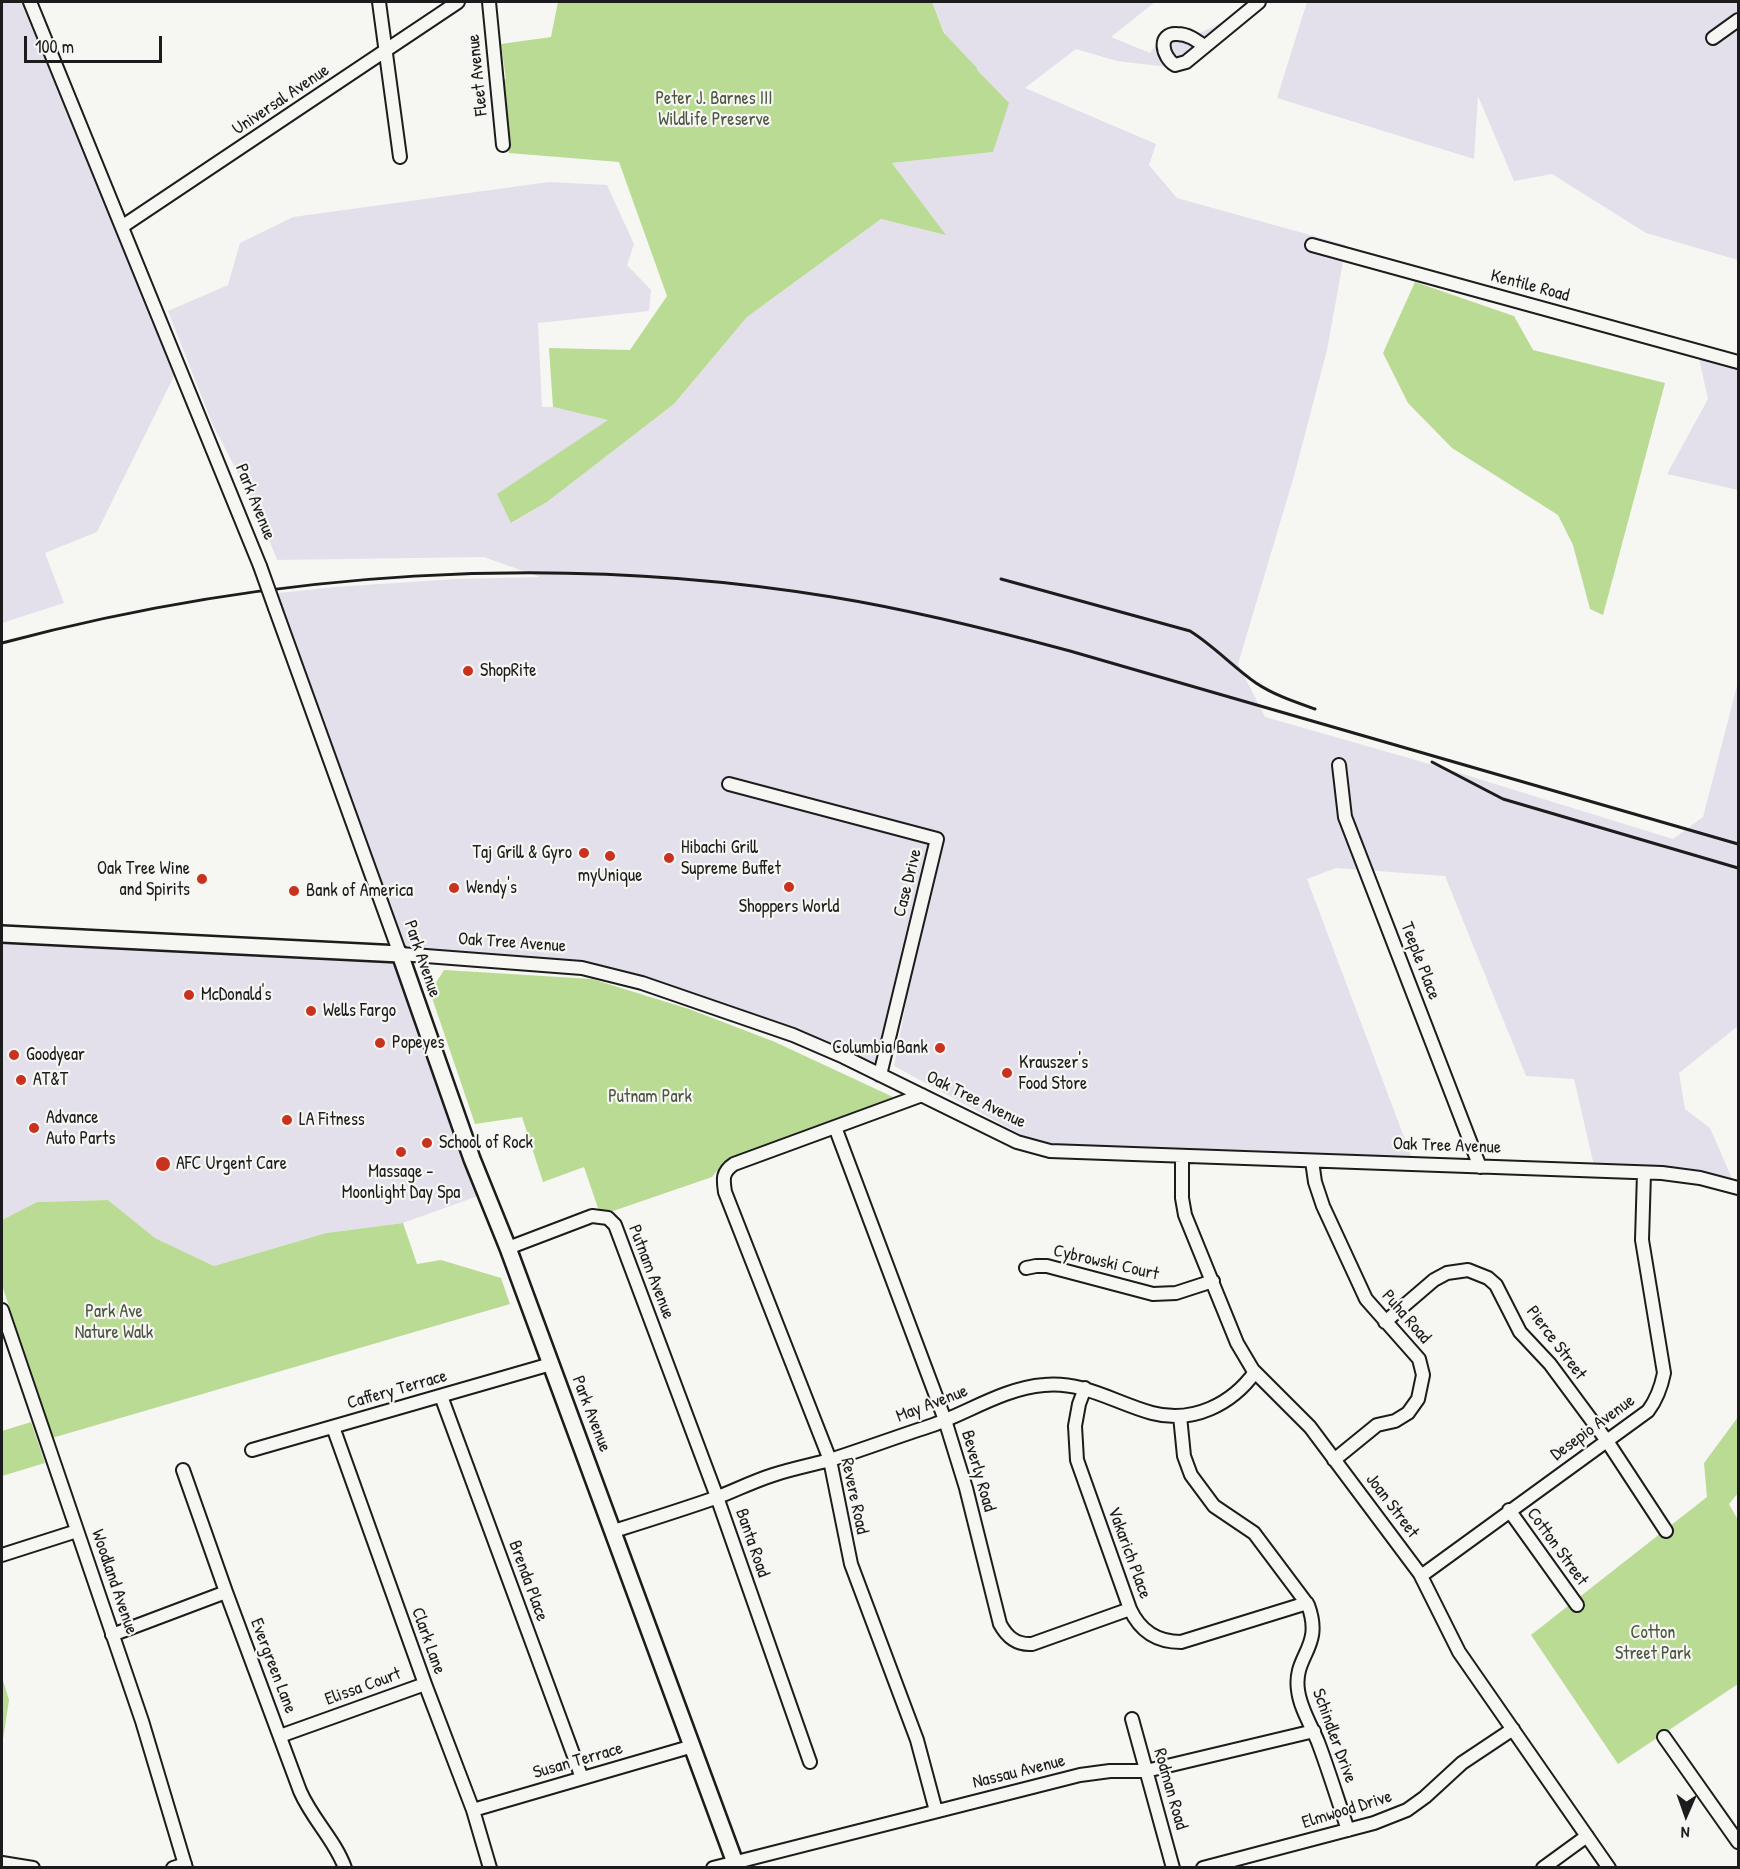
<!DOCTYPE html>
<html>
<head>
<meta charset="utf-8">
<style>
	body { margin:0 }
	#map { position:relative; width:1740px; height:1869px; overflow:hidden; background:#f6f6f2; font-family:"Patrick Hand",sans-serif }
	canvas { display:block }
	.frame { position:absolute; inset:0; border:3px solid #1c1c1c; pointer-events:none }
	.north { position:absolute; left:1656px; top:1785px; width:60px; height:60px; -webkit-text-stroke:4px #f6f6f2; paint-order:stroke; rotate:182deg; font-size:16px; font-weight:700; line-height:24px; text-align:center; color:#1c1c1c }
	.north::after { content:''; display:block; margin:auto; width:21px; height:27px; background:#1c1c1c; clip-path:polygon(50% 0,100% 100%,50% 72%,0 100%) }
	.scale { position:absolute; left:24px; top:36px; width:138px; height:27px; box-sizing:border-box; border:3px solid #1c1c1c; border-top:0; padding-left:8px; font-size:18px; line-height:21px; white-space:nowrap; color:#1c1c1c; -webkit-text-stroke:4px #f6f6f2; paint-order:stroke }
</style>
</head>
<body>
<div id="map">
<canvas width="1740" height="1869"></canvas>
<div class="frame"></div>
<div class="north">N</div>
<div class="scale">100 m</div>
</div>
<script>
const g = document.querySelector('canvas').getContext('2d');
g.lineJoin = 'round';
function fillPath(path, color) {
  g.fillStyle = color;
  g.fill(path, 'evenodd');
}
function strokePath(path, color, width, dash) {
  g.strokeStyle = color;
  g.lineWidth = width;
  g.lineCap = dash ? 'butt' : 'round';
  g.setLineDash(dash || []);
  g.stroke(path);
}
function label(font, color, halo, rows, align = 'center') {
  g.font = font + ' "Patrick Hand",sans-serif';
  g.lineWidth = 4.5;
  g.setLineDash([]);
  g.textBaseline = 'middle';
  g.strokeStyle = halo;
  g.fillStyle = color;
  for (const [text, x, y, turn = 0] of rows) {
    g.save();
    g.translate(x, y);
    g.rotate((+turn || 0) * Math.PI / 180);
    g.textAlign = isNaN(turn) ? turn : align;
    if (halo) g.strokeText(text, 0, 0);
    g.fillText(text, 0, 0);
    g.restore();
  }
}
const built = new Path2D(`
	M2,2H30L179,366L97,532L45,553L64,603L2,623Z
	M932,2H1155L1111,37L1150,53L1172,25L1200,33L1263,2H1269L1185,69L1117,61L1076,49L1025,88L1156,144L1149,165L1177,198L1346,245L1327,350L1294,476L1238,664L1265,717L1440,767L1673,839L1703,817L1738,682V1026L1679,1073L1685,1109L1710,1128L1734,1183L1595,1170L1574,1079L1526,1076L1445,876L1336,868L1307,879L1413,1161L1042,1146L894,1066L931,871L880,1075L844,1057L611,974L400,954L486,1193L403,1223L326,1233L214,1266L155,1238L108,1200L37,1202L2,1220V934L399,954L270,594L335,587L455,579L540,577L484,557L277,560L259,514L212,423L168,311L228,285L240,243L293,217L549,182L607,185L634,244L627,265L651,290L649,311L538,323L542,407H553L609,420L498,494L512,523L547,502L674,404L747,317L881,219L945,234L892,163L993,152Z
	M1307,2H1738V260L1646,233L1552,174L1514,181L1478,96L1474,159L1277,98Z
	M1699,358L1738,368V490L1667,474L1708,399Z`);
const green = new Path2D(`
	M558,2H932L944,33L977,68V70L1009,103L993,152L892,163L946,235L881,219L747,317L674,404L547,502L511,523L497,494L608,420L553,407L549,348L630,350L667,296L619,162L509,153L494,81L506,79L501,44L551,37Z
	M1415,282L1514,316L1533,350L1665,383L1603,615L1590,609L1573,545L1558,515L1452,448L1408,403L1383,353Z
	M444,970L592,979L689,1009L775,1042L893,1097L723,1163L712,1177L613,1211H599L584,1167L543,1182L522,1117L475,1124L430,992Z
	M108,1200L155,1238L214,1266L326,1233L403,1223L417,1264L441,1260L501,1278L510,1304L52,1438L2,1285V1220L37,1202Z
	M1738,1417V1493L1729,1504L1738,1520V1684L1618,1764L1531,1635L1707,1497L1704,1463Z
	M31,1422L45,1463L2,1476V1431Z
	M2,1677L9,1700L2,1746Z`);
const minor = new Path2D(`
	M30,2L260,566
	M379,2L400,157
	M489,2L503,145
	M1713,38L1738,20
	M1204,46C1196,40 1188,34 1177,34C1157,33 1162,57 1175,65L1186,62L1259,2
	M123,226L458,2
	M1312,245L1738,362
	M275,608L400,954L582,968L642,983L793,1035L844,1057L1017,1142L1050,1151L1662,1173L1700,1178L1738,1188
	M1339,765L1345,817L1480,1167
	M729,784L937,839L880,1075
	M922,1095L734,1164C722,1172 723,1179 725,1192L830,1460L851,1564L917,1740L936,1811
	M835,1127L945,1420L966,1488L1000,1624C1007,1637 1016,1645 1032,1644L1130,1609
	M1182,1157V1198L1185,1215L1237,1343L1253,1370L1310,1427L1420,1574L1459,1652L1609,1868
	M1312,1161L1315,1182L1323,1206L1366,1299L1419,1359L1423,1375L1418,1399L1408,1413L1395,1421L1377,1425L1334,1460
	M508,1248L592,1216L608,1218L615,1225L717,1497L810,1762
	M1026,1268L1036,1266H1047L1153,1294L1176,1293L1213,1281
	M2,1310L142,1721L186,1868
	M1385,1322L1434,1280L1447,1273L1468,1270L1488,1278L1496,1285L1520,1332L1550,1364L1607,1441L1666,1531
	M1085,1388L1079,1404L1075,1426L1077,1460L1130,1609C1140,1631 1157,1642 1181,1642L1307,1603
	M441,1396L582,1778
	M1180,1416L1184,1456L1191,1475L1214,1506L1254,1533L1308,1605C1324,1648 1293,1655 1298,1690C1300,1708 1311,1725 1318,1742C1329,1771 1338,1801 1348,1830
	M333,1427L425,1684L473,1810L490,1868
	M252,1450L551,1364
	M183,1470L226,1592L300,1791C312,1819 335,1840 345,1868
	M1509,1510L1577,1605
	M614,1531C649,1520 684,1509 718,1497C736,1490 754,1481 773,1475C791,1469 811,1465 830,1460C864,1449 899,1436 933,1425C969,1412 1005,1388 1044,1385C1084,1381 1115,1403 1152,1413C1193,1424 1232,1404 1255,1372
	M2,1555L77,1531
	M1421,1576L1648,1411C1657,1399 1661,1388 1664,1373L1642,1240L1644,1173
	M112,1635L226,1592
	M1132,1719L1173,1868
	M280,1736L425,1684
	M1664,1737L1738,1842
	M473,1810L693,1746
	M2,1863L33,1868
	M173,1868L185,1864
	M713,1868L1080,1775L1110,1771H1146L1314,1731
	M1203,1868L1374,1823L1407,1810L1425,1797L1462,1763L1513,1729
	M1543,1868L1587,1836`);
const major = new Path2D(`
	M2,934L400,954L472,1159L508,1248L737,1868`);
const rail = new Path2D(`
	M1001,579L1190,631C1214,646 1233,667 1256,683C1274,695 1295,702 1315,709
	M2,643C272,571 555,552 832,597C912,610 992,630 1070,651L1738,844
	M1432,762L1503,799L1738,868`);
const minorBridge = new Path2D(`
	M260,566L275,608`);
const markers = [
	[468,671,6,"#c8321e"],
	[584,853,6,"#c8321e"],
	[610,856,6,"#c8321e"],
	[669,858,6,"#c8321e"],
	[202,879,6,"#c8321e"],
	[789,887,6,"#c8321e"],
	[454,888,6,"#c8321e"],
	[294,891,6,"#c8321e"],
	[189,995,6,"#c8321e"],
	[311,1011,6,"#c8321e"],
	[380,1043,6,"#c8321e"],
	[940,1048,6,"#c8321e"],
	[14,1055,6,"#c8321e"],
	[1007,1073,6,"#c8321e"],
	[21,1080,6,"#c8321e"],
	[287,1120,6,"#c8321e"],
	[34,1128,6,"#c8321e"],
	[427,1143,6,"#c8321e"],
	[401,1152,6,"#c8321e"],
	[163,1164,8,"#c8321e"]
];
const streetNames = [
	["Fleet Avenue",478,75,-96],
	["Universal Avenue",281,100,-34],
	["Kentile Road",1530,286,15],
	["Park Avenue",255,502,68],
	["Case Drive",908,883,-76],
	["Oak Tree Avenue",512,943,4],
	["Park Avenue",422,959,71],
	["Teeple Place",1420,961,69],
	["Oak Tree Avenue",976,1100,26],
	["Oak Tree Avenue",1447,1146,2],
	["Cybrowski Court",1106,1263,13],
	["Putnam Avenue",651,1272,69],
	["Puha Road",1406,1317,49],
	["Pierce Street",1556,1343,53],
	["Caffery Terrace",397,1390,-16],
	["May Avenue",932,1404,-21],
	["Park Avenue",591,1414,69],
	["Desepio Avenue",1593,1428,-36],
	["Beverly Road",978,1471,74],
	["Revere Road",854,1496,78],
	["Joan Street",1392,1506,53],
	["Banta Road",752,1543,71],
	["Cotton Street",1557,1547,54],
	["Vakarich Place",1129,1553,70],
	["Brenda Place",528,1581,70],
	["Woodland Avenue",114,1582,71],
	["Clark Lane",428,1641,70],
	["Evergreen Lane",273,1666,69],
	["Elissa Court",363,1687,-20],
	["Schindler Drive",1334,1736,70],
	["Susan Terrace",578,1761,-16],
	["Nassau Avenue",1019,1772,-14],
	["Rodman Road",1170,1789,74],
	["Elmwood Drive",1347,1810,-17]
];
const parkNames = [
	["Peter J. Barnes III",714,99],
	["Wildlife Preserve",714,120],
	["Putnam Park",650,1097],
	["Park Ave",114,1312],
	["Nature Walk",114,1333],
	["Cotton",1653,1633],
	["Street Park",1653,1654]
];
const poiNames = [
	["ShopRite",480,671],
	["Hibachi Grill",681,848],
	["Supreme Buffet",681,869],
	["Taj Grill & Gyro",572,853,"right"],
	["Oak Tree Wine",190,869,"right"],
	["and Spirits",190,890,"right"],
	["myUnique",610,876,"center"],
	["Wendy's",466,888],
	["Bank of America",306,891],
	["Shoppers World",789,907,"center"],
	["McDonald's",201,995],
	["Wells Fargo",323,1011],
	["Popeyes",392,1043],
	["Columbia Bank",928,1048,"right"],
	["Goodyear",26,1055],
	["Krauszer's",1019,1063],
	["Food Store",1019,1084],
	["AT&T",33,1080],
	["Advance",46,1118],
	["Auto Parts",46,1139],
	["LA Fitness",299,1120],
	["School of Rock",439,1143],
	["AFC Urgent Care",176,1164],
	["Massage -",401,1172,"center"],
	["Moonlight Day Spa",401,1193,"center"]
];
fillPath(built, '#e4e0eb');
fillPath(green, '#badb94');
strokePath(minor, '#1c1c1c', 16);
strokePath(major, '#1c1c1c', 20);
strokePath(minor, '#f6f6f2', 12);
strokePath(major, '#f6f6f2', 15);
strokePath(rail, '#1c1c1c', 3);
strokePath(minorBridge, '#1c1c1c', 16, []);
strokePath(minorBridge, '#f6f6f2', 12);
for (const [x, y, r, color] of markers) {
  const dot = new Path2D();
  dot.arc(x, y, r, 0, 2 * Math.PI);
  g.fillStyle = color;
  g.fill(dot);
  strokePath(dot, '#f6f6f2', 2);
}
label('18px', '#1c1c1c', '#f6f6f2', streetNames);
label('18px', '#4b5540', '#f6f6f2', parkNames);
label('18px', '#1c1c1c', '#f6f6f2', poiNames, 'left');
</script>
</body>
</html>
